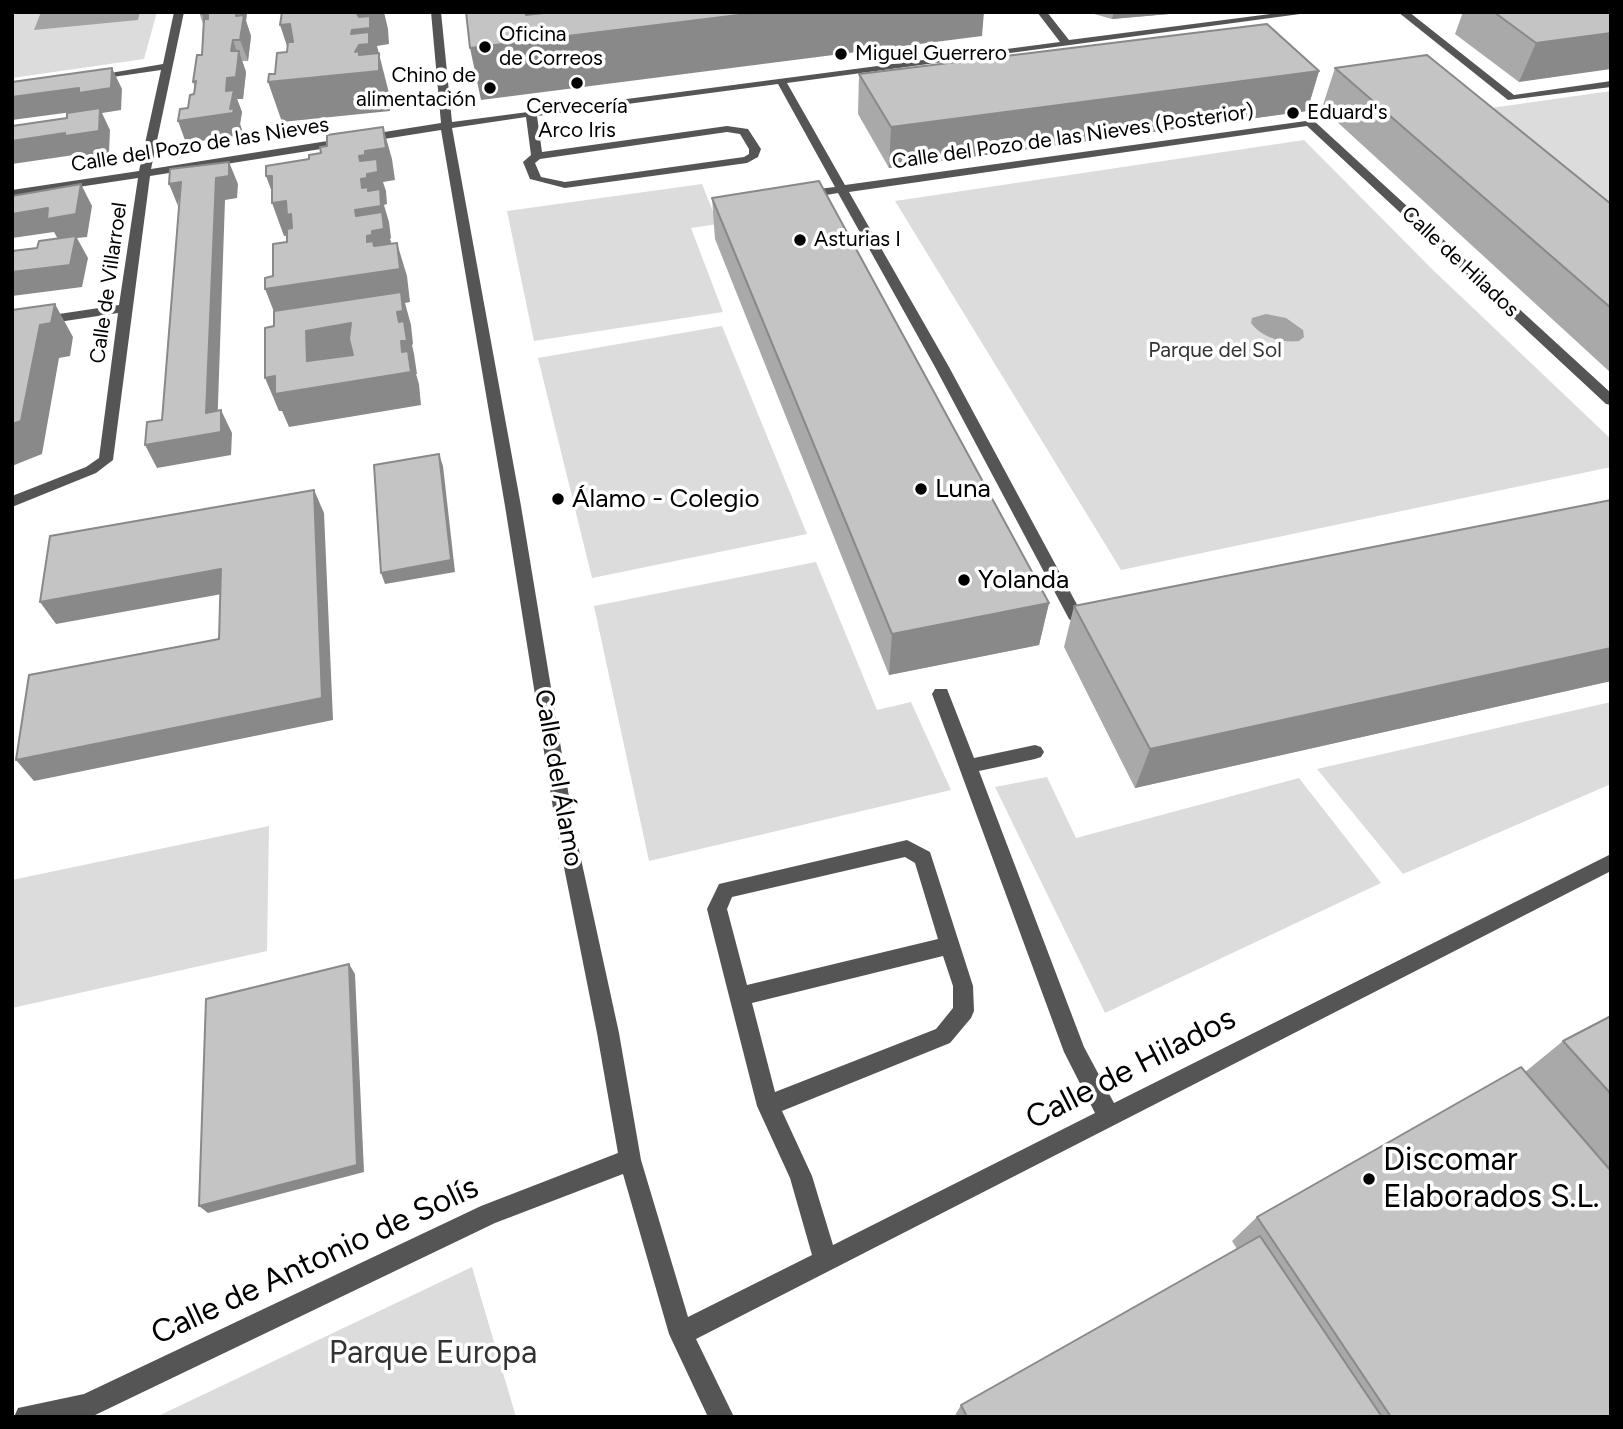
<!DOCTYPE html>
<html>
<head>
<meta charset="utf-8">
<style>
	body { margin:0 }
	#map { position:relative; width:1623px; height:1429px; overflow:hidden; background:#fff; font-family:Figtree,sans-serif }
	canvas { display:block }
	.frame { position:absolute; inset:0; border:14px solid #000; pointer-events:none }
</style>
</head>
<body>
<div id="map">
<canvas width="1623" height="1429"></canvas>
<div class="frame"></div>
</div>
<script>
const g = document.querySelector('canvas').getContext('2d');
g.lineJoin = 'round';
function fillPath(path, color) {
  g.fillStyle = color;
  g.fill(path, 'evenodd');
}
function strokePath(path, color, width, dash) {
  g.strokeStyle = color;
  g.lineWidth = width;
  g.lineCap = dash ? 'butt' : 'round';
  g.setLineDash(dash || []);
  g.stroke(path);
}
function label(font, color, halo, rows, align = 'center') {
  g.font = font + ' Figtree,sans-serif';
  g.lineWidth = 7;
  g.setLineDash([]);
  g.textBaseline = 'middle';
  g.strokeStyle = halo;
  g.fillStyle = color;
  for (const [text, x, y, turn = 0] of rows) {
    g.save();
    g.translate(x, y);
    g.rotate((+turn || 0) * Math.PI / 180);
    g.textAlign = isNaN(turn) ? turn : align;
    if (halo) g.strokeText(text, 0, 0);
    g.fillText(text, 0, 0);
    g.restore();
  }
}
const green = new Path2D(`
	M12,12H157L144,59L12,78Z
	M1611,91V233L1463,112Z
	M1304,140L1433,270L1611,439V467L1121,570L895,201Z
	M702,184L718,224L691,228L723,312L534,341L507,211Z
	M722,326L807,534L592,578L538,358Z
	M816,562L877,710L911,702L951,790L649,861L594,606Z
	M1611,702V784L1403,874L1317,769Z
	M1047,777L1076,838L1299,778L1381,883L1105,1013L995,787Z
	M269,826L267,951L12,1008V880Z
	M472,1267L516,1417H156Z`);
const water = new Path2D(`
	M41,12H140L138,20L34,30Z
	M1266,314L1286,318L1303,330L1304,337L1299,341C1282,343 1262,338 1251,323L1252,318Z`);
const minor = new Path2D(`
	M174,12H184L151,169L441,123L431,12H441L452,122L1060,42L1037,12H1047L1069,40L1286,12H1315L787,83L845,185L1313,120L1611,393V405L1606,404L1307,126L849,192L949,367L1081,612L1092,610L1100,616L1098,620L1077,625L1069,619L935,367L838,193L802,199L796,195L802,191L835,187L778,84L537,116L542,152L727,126L748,129L761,149L758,157L747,163L565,188L530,179L523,162L531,155L526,117L452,128L521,506L574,827L619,1033L641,1160L688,1317L812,1255L790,1178L757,1106L729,996L707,909L719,884L907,840L930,852L973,986L974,1011L971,1018L950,1043L782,1111L812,1176L833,1245L1095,1113L1064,1052L932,694L935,689H947L974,758L1035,745L1041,747L1044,752L1041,757L1035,759L979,771L1084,1047L1114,1103L1611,854V871L696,1339L734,1417H708L669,1334L623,1174L495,1223L91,1417H14L18,1408L84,1394L481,1206L618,1153L597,1033L556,827L505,506L441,130L150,176L113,460L96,473L12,507V496L86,467L99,458L118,313L12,329V321L119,305L138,178L12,197V190L139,171L161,70L92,80L87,77L163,64ZM727,132L740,134L749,149V154L744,157L565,182L541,177L535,163L540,159ZM905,857L915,863L938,939L747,985L727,909L732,897ZM943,956L953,986V1008L936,1029L775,1092L752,1003Z
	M1398,12H1409L1514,95L1611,81V87L1508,100Z`);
const wall = new Path2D(`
	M199,12H247L246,21L251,36L248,61H242L246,72L243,99H237L242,112L240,124L242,130L241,135L186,143L188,108L194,94L195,88L193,82L202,55L203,24Z
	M1087,12H1173L1169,14L1112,19Z
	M1463,12H1611L1519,82L1455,34Z
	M1335,68L1611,204V373L1322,108Z
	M1319,71L1307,111L889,168L858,114L859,74Z
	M712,198L1049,603L1039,645L889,675L715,239Z
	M1611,500V681L1135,788L1064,647L1074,606Z
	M1611,1016V1417H954L961,1405L1237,1249L1232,1241L1257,1217L1604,1163L1525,1072L1563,1041Z`);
const shadedWall = new Path2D(`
	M237,12L242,27L243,20L240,12H247L246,21L251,36L248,61L240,40Z
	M356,12H384L388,29L389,44L377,46L389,93L390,111L282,122L268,82L351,34Z
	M525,12H531L536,40L763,12H984L982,36L481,100L470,48Z
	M1114,12H1173L1169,14L1112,19Z
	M208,13L210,35L202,14Z
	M290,24L302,63L293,64L280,25Z
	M1611,33V69L1519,82L1536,43Z
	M233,40L238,55L239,51L246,72L243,99H237L242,112L240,124L242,130L241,135L186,143L178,121L226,91Z
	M112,68L122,89L121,110L102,113L110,130L109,153L76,158L74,155L12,164V141L89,115L87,110L12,120V97Z
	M1319,71L1307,111L889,168L891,127Z
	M383,127L392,159L395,180L383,182L386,191L387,204L384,205L389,222L391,238L390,239L392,245L397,243L407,276L410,302L405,303L411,325L413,344L412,345L414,354L417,374H416L419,384L421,405L289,427L282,411H279L265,378L307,361L306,331L351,323L402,352L399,322H278L265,289L356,216L355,210L362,188L359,156Z
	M229,162L238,184L237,198L225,200L217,433L221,410L232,433L231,455L157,468L145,445L206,413L216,178Z
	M266,176H272L286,201L303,247L294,235L284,236L272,203H276Z
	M181,182L178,206L169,184Z
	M81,184L92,206L87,237L77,238L88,258L82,287L12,296V272L59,241L54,232L12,238V214L48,208Z
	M55,304L73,337L70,356L59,358L42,454L12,466V424L40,325Z
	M439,454L443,466L455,572L385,584L381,573Z
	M314,490L324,513L333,720L34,781L16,760L322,698Z
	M221,569L233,592L56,624L40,602Z
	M1049,603L1039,645L889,675L892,634Z
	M1611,648V681L1135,788L1150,749Z
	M349,964L355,974L364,1172L208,1213L199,1206Z`);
const building = new Path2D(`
	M202,12H237L236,16L244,15L240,40H233L231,51H239L236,77L227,78L226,91L234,90L230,109L234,108L233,113L178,121L180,109L188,108L190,95L194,94L196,81L193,82L197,55H202L204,19H208V13L202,14Z
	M282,12H356L359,17L370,16V28L352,30L351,34L369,32V44L359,45L355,52L359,51V55L379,53V71L268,82L269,74H275L277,53L287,52L288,42H293L290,24L280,25Z
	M466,12H526V15L543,13V12H763L470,48Z
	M1494,12H1611V33L1536,43Z
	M1267,24L1319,71L891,127L859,74Z
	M1427,55L1611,204V308L1335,68Z
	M112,68L111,88L79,93V88L12,97V82Z
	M100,108L99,131L65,136V133L12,141V126L67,118V113Z
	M383,127L386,148L365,151V155L359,156L360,161L377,159L378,172L367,174V178L361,179L362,188L368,187V191L380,189L381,206L355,210L356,216L382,212L384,229L372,231V235L367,236V242L373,241L374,246L397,243L400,269L265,289V278L273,276V244L287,242V229L292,228L291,214L287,215L286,201L272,203V176H266V166L309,159V155L321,153L320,147L327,146V135Z
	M229,162V176L216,178L206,413L221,410V432L145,445L147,422L162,420L181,182L169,184L170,169Z
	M819,181L1049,603L892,634L712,198Z
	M81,184L76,214L47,219L48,208L12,214V196Z
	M76,236L70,265L12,272V251L37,248L39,241Z
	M401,292L403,311L397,312L399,322L404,321L407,341H401L402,352L408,351L411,372L275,394V376L265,378V328L274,326V311ZM351,323L349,339L353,355L307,361L306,331Z
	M55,304L51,323L40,325L21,421L12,424V310Z
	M439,454L451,560L381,573L374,465Z
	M314,490L322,698L16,760L29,675L219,639L221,569L40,602L50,536Z
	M1611,500V648L1150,749L1074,606Z
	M349,964L357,1165L199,1206L206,999Z
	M1611,1016V1094L1563,1041Z
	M1521,1067L1611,1171V1417H1391L1257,1217Z
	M1260,1236L1382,1417H967L961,1405Z`);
const markers = [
	[485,47,7,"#000"],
	[841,54,7,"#000"],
	[577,83,7,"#000"],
	[490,88,7,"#000"],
	[1293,113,7,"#000"],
	[800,240,7,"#000"],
	[921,489,7,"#000"],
	[558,499,7,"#000"],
	[964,580,7,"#000"],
	[1369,1179,7,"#000"]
];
const farPoinames = [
	["Oficina",499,35],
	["de Correos",499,59],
	["Miguel Guerrero",855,54],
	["Chino de",476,76,"right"],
	["alimentación",476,100,"right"],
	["Cervecería",577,107,"center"],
	["Arco Iris",577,131,"center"],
	["Eduard's",1307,113],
	["Asturias I",814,240]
];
const farStreetnames = [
	["Calle del Pozo de las Nieves (Posterior)",1073,137,-8],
	["Calle del Pozo de las Nieves",200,145,-9],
	["Calle de Hilados",1460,262,43],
	["Calle de Villarroel",109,283,-82]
];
const farParknames = [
	["Parque del Sol",1215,351]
];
const poiNames = [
	["Luna",935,489],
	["Álamo - Colegio",572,499],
	["Yolanda",978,580]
];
const streetNames = [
	["Calle del Álamo",558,778,80]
];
const nearStreetnames = [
	["Calle de Hilados",1131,1069,-27],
	["Calle de Antonio de Solís",315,1261,-25]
];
const nearPoinames = [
	["Discomar",1383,1161],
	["Elaborados S.L.",1383,1198]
];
const nearParknames = [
	["Parque Europa",433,1354]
];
fillPath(green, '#dcdcdc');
fillPath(water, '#a3a3a3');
fillPath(minor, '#555');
fillPath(wall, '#a9a9a9');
fillPath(shadedWall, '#898989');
fillPath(building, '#c4c4c4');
strokePath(building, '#898989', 2);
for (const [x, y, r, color] of markers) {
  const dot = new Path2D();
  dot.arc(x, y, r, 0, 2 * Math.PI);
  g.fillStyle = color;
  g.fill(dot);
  strokePath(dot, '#fff', 2.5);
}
label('21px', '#000', '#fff', farPoinames, 'left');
label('21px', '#000', '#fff', farStreetnames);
label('21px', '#333', '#fff', farParknames);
label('26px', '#000', '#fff', poiNames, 'left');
label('26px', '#000', '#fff', streetNames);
label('32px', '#000', '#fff', nearStreetnames);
label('32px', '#000', '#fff', nearPoinames, 'left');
label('32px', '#333', '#fff', nearParknames);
</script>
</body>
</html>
